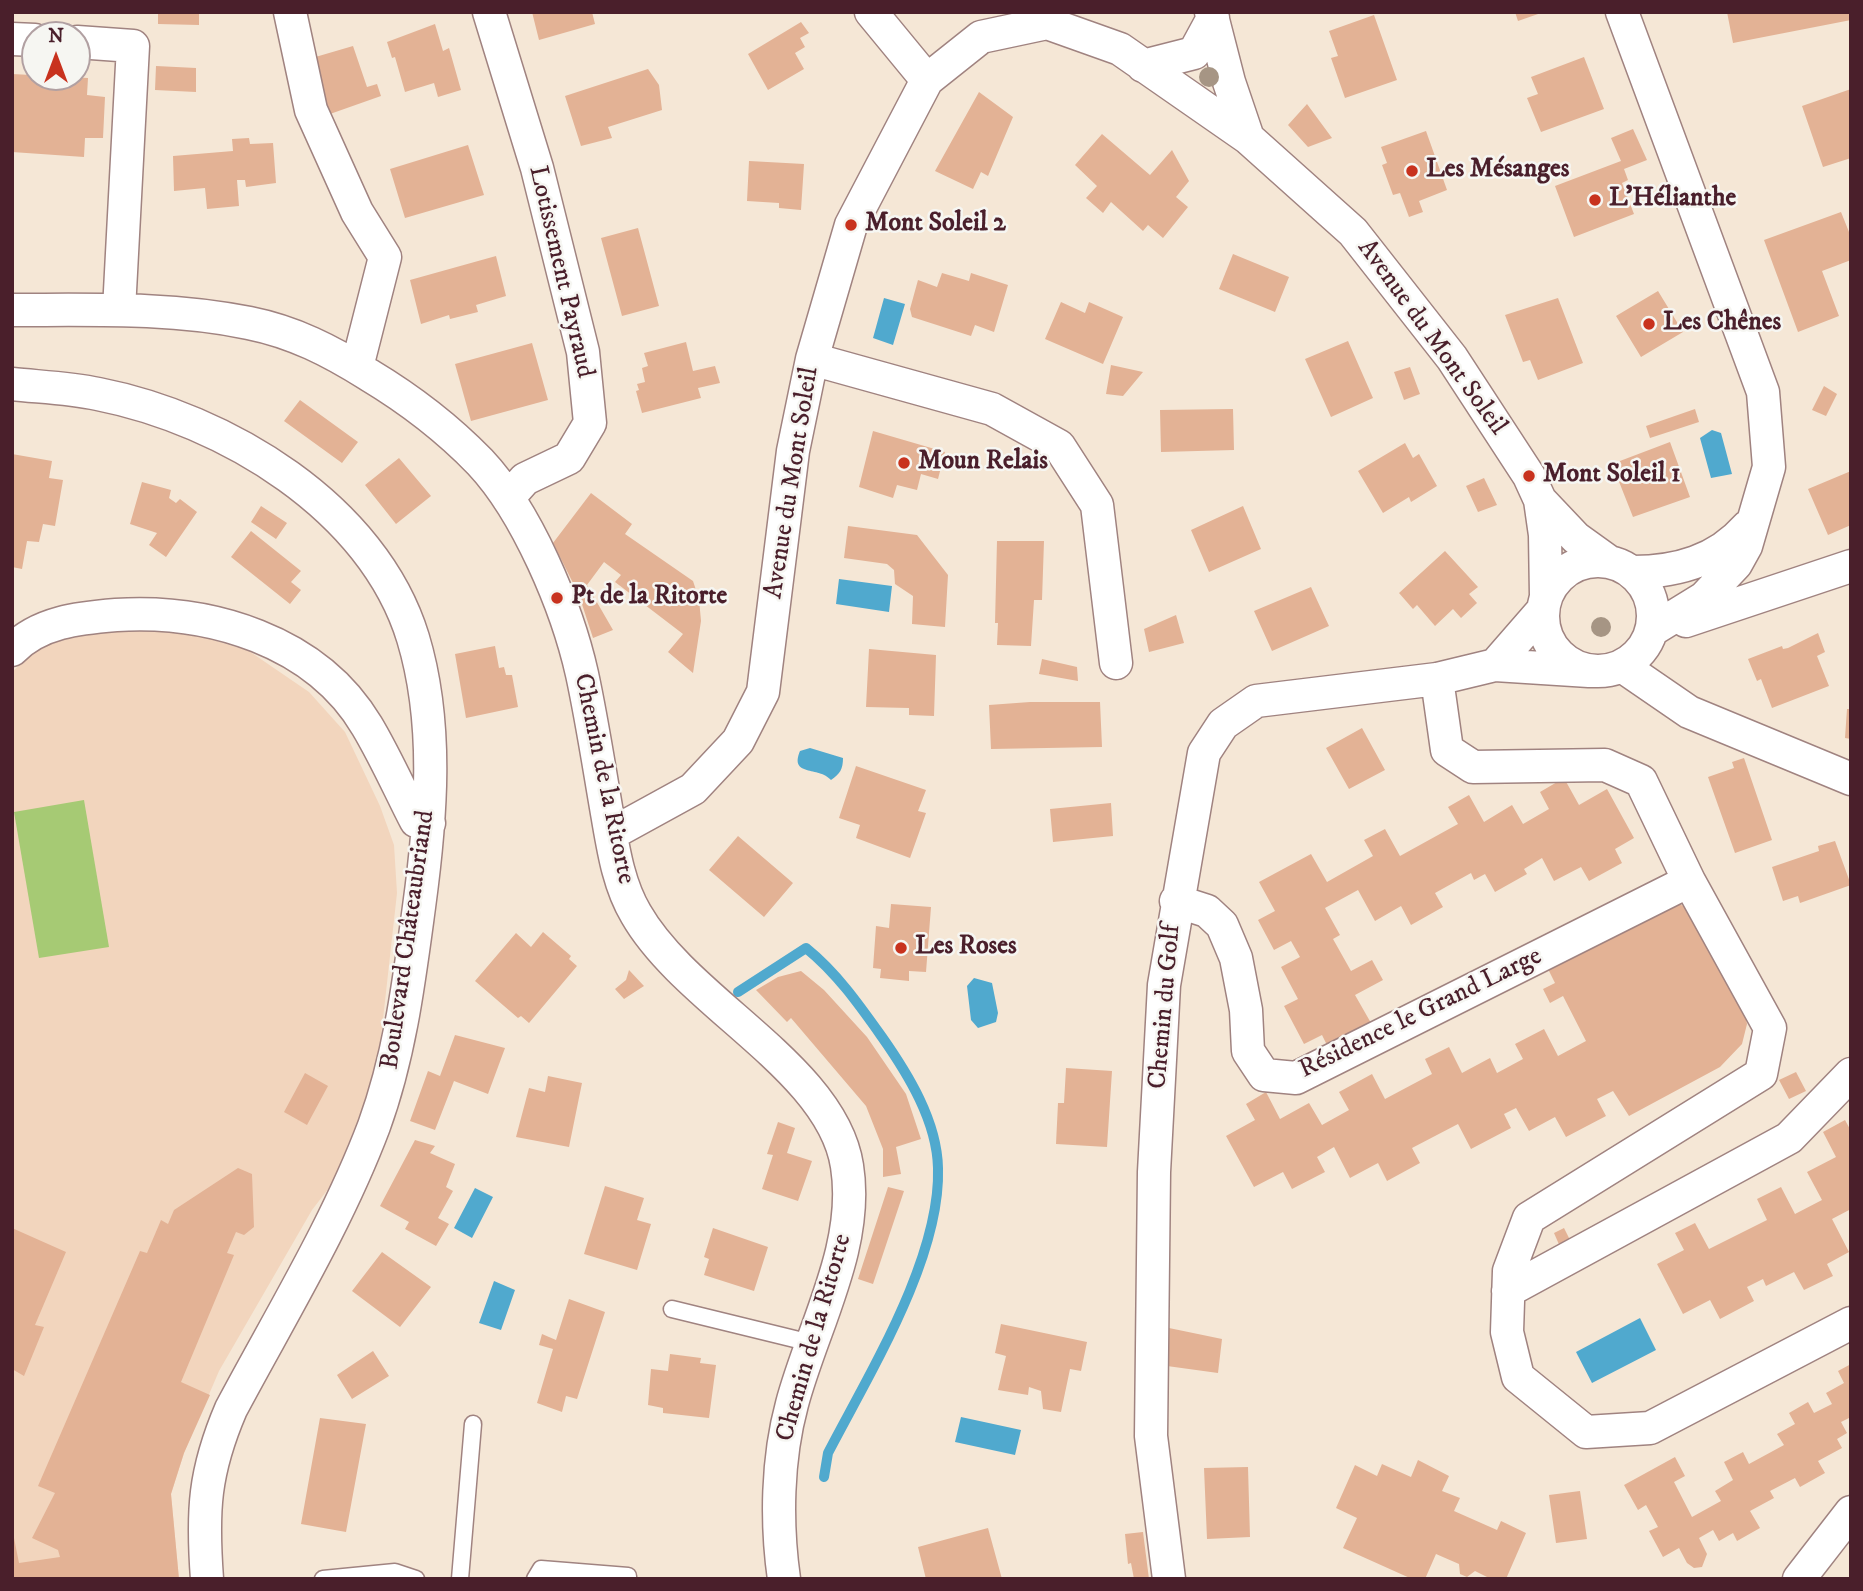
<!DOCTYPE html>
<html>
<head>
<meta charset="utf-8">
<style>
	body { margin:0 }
	#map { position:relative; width:1863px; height:1591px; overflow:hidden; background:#f5e7d6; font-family:"IM FELL DW Pica",serif }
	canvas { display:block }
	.frame { position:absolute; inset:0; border:14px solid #4a1f2b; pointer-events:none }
	.north { position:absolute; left:21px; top:21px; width:70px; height:70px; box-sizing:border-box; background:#f6f6f2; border:2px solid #b1a0a2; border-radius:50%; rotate:0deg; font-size:19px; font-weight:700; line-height:28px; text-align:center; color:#4a1f2b }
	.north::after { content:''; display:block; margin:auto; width:24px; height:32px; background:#c8321e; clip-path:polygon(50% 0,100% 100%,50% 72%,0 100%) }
</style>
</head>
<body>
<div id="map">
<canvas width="1863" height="1591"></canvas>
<div class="frame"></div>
<div class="north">N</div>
</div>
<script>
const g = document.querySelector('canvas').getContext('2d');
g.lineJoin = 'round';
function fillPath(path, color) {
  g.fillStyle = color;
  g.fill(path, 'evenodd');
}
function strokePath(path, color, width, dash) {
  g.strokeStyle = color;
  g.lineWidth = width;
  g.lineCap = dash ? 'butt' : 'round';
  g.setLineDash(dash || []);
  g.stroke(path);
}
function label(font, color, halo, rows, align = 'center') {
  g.font = font + ' "IM FELL DW Pica",serif';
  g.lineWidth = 5;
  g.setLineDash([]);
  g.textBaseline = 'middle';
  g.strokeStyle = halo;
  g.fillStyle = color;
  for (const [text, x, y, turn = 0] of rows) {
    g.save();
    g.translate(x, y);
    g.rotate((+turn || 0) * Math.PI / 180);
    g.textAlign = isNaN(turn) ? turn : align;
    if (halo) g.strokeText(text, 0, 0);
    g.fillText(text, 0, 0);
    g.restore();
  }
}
const built = new Path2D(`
	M155,628L197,635L249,651L309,692L345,732L380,806L394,845L397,893L377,1073L332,1184L312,1210L219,1371L184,1453L171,1494L179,1579H12V672L41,645L114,629Z`);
const green = new Path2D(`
	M84,800L109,947L39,958L14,812Z`);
const water = new Path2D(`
	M884,298L905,304L893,345L873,338Z
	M1712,430L1721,433L1732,474L1711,478L1700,438Z
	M839,579L892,586L889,612L836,604Z
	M810,748L843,758C843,769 840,774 831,780C819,766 789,777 800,751Z
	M974,978L992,983L998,1013L996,1022L978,1028L971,1020L967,986Z
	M475,1188L493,1197L472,1238L454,1228Z
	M494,1281L515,1290L501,1330L479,1323Z
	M1640,1318L1656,1350L1592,1383L1576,1352Z
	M961,1417L1021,1430L1015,1455L955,1442Z`);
const stream = new Path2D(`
	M738,992L806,948C837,973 860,1006 882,1037C908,1074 937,1121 938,1168C941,1258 869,1374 828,1453L824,1477`);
const building = new Path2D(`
	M158,12H199V25L158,24Z
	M532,12H592L595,24L539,40Z
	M1515,12H1541V13L1518,21Z
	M1727,12H1851V20L1733,43Z
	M1374,15L1397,80L1345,98L1331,58L1338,56L1329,31Z
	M801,22L809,33L800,38L805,47L795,53L804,69L768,90L748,54Z
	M435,24L443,51L449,48L461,90L438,97L434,83L405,92L395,57L392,58L387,42Z
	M353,46L367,87L377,84L381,96L330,114L312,58Z
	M1584,57L1604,109L1541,132L1527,98L1538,94L1531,77Z
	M156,66L196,68V92L155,90Z
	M648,69L659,85L662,110L608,127L612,138L581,146L565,96Z
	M12,74L88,78L87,95L105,97L103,138H85L84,157L12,152Z
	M1851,89V158L1823,167L1802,106Z
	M979,92L1013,117L988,176L981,172L973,189L935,171Z
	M1307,104L1332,138L1308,147L1288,125Z
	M1633,129L1647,160L1624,169L1628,180L1622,183L1634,214L1574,237L1555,186L1621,161L1611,138Z
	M1426,131L1447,190L1419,201L1423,212L1409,217L1400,193L1393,195L1382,165L1387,163L1381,147Z
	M1102,134L1150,175L1172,150L1189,181L1176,197L1188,207L1163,238L1148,225L1143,231L1111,202L1103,213L1086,198L1097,186L1075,165Z
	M249,138L250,144L273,143L276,183L246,187L245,180H237L239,206L207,209L205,188L174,191L173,156L233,151L232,139Z
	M468,145L484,195L405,218L390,169Z
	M749,161L804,164L801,210L779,208V203L747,201Z
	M1841,212L1851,237V260L1822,271L1839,316L1798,332L1764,240Z
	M638,228L659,306L622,316L601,238Z
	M1233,254L1289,277L1275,312L1219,289Z
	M496,256L506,296L476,305L478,312L450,319L449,315L421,324L410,280Z
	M942,273L969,281L971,273L1008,285L994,332L975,325L971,336L912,317L910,309L918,280L937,287Z
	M1658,291L1683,332L1641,357L1616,316Z
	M1558,298L1583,363L1538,380L1530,360L1523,362L1505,315Z
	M1061,302L1085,313L1089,302L1123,317L1103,364L1045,339Z
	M1348,341L1373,398L1331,417L1305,359Z
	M686,342L693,371L715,366L720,383L698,388L701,398L642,413L636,391L639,390L637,384L645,382L642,368L648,366L644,353Z
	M532,343L548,400L471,421L455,364Z
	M1111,365L1143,372L1123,396L1106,394Z
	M1410,367L1420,394L1404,400L1394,372Z
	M1824,386L1837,394L1826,416L1812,410Z
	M300,400L358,442L342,463L284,421Z
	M1233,409L1234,450L1161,452L1160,410Z
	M1695,409L1699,422L1650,438L1646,426Z
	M873,431L945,452L938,479L921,474L917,490L897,485L893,498L859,487Z
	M1670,442L1690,497L1633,517L1612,464Z
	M1405,443L1413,458L1419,454L1437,486L1411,502L1409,497L1383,513L1358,471Z
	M12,454L52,461L49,478L63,480L55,526L43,524L39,542L27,541L22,569L12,567Z
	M399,458L431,496L396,524L365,485Z
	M1851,471V525L1828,535L1808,489Z
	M1484,478L1497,505L1478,512L1466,486Z
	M142,482L171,490L169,498L176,503L180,499L197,512L166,557L149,545L157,533L130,524Z
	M591,493L632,524L625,534L693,581L699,599L701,621L693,673L668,652L683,634L615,582L621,575L604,562L587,585L613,630L593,638L579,595L553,543Z
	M261,506L287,523L276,539L251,522Z
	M1243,506L1261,549L1209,572L1191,530Z
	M848,526L917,535L948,575L945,627L912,624L913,596L895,584L894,570L887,564L844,558Z
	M251,531L301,571L291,582L301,590L290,604L231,557Z
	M997,541H1044L1042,600H1034L1031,646L997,645L998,623H995Z
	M1445,551L1478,587L1469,594L1477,603L1461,618L1453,609L1435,626L1417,605L1413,609L1399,593Z
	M1311,587L1329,626L1272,651L1254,611Z
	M1176,615L1184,643L1149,652L1144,629Z
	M1818,633L1825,652L1817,656L1829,686L1772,708L1761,679L1757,681L1748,659L1782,646L1783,649L1788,648Z
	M495,646L499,668L504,667L506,675H512L518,707L466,718L455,654Z
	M869,649L936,655L934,716L909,715V708L866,707Z
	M1042,659L1077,667L1078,681L1039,674Z
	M1030,702H1100L1102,747L991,749L989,705Z
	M1847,709H1851V739L1845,738Z
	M1362,728L1385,770L1349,789L1326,748Z
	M1744,758L1772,840L1735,853L1708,777L1734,768L1732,762Z
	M856,766L926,790L918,811L926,813L910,858L856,838L860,825L839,818Z
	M1564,778L1579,805L1607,789L1634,838L1615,849L1622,863L1589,881L1581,867L1554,881L1542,858L1524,869L1527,874L1495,892L1485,874L1474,880L1471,873L1435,893L1443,907L1411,925L1401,906L1375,921L1358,890L1325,908L1340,935L1333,939L1351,971L1372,960L1383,980L1355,995L1371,1023L1328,1047L1322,1035L1304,1044L1284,1006L1298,999L1281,967L1300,957L1291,941L1274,950L1258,920L1275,911L1259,882L1311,854L1327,882L1373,856L1364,840L1385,829L1400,856L1458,824L1448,807L1469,795L1484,822L1512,805L1523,824L1549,809L1540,792Z
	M1111,803L1113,836L1053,842L1050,809Z
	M738,836L793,883L764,917L709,870Z
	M1835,841L1851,885L1800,903L1798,896L1783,901L1772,867L1819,851L1818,846Z
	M1669,901L1690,908L1743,1003L1747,1024L1742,1044L1720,1067L1629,1116L1613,1091L1597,1099L1606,1116L1566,1137L1555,1117L1529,1131L1516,1108L1504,1114L1511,1128L1471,1149L1458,1124L1412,1148L1420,1163L1387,1181L1378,1163L1350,1178L1334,1147L1317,1157L1325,1172L1292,1189L1283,1172L1254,1187L1226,1136L1255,1120L1246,1104L1266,1092L1280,1119L1309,1103L1322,1125L1349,1110L1339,1092L1372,1074L1385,1099L1432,1074L1425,1059L1449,1047L1462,1073L1490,1058L1497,1073L1523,1059L1515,1044L1544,1029L1558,1056L1586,1041L1563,996L1550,1003L1543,989L1555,983L1546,965Z
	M891,904L931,907L926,972L909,971V981L880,978L881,969L873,968L876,926L889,928Z
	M543,932L571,956L569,959L577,966L529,1023L521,1016L518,1018L475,981L516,933L531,947Z
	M629,970L644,986L624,999L615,989L626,980Z
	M801,971L824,990L867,1037L906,1094L921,1139L896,1147L901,1174L883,1177V1149L866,1106L791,1018L787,1022L756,990L778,977Z
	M455,1035L505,1048L488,1094L454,1081L435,1130L410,1121L428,1071L440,1076Z
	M1066,1068L1112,1071L1107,1147L1056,1144L1058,1103H1064Z
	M1796,1072L1806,1091L1789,1099L1779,1080Z
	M305,1073L328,1086L307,1125L284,1112Z
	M548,1076L582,1083L569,1147L516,1137L529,1088L545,1092Z
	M1845,1120L1851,1131V1209L1832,1219L1849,1252L1827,1264L1833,1276L1804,1290L1794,1272L1766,1286L1763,1279L1747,1287L1754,1301L1720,1319L1710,1300L1683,1314L1657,1264L1684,1250L1675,1233L1695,1223L1709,1249L1767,1220L1757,1199L1781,1187L1795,1214L1822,1200L1807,1172L1836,1157L1823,1132Z
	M778,1122L795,1128L787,1153L812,1161L798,1201L762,1189L773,1155L767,1154Z
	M415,1140L435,1146L430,1153L455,1164L446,1187L453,1191L438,1218L449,1224L436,1246L405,1229L409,1222L380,1206Z
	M238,1168L252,1174L254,1227L244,1235L236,1232L227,1253L234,1255L181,1382L210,1395L184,1453L171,1494L179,1579H12V1528L19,1563L60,1557L58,1550L32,1538L55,1493L38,1486L140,1251L147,1253L161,1220L168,1224L174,1210Z
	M605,1186L644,1198L637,1220L651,1224L637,1270L584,1254Z
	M888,1187L904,1191L873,1284L858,1279Z
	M12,1228L66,1252L35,1325L44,1327L24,1376L12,1369Z
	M713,1228L768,1247L754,1291L704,1275L709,1259L704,1257Z
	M1564,1228L1572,1244L1561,1249L1554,1233Z
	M382,1252L431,1287L400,1327L352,1291Z
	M569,1299L605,1312L577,1399L566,1396L562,1412L537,1403L553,1349L539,1345L542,1334L556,1340Z
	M1001,1324L1087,1342L1081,1371L1070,1369L1061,1412L1043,1409L1041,1391L1029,1387L1028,1395L998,1390L1006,1356L995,1353Z
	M1169,1328L1222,1339L1218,1373L1167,1366Z
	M373,1351L389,1376L352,1399L337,1375Z
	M670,1354L701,1358L700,1363L716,1365L709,1418L663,1413V1408L648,1405L651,1369L668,1371Z
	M1851,1364V1417L1841,1422L1847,1433L1837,1439L1842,1448L1818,1461L1825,1473L1800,1487L1795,1478L1770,1491L1774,1498L1750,1511L1760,1528L1737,1541L1733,1533L1719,1541L1713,1530L1699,1538L1707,1554L1702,1567L1694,1568L1687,1563L1679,1548L1663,1557L1649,1531L1658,1527L1646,1505L1638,1510L1624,1485L1675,1457L1685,1476L1674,1482L1692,1517L1721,1501L1715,1491L1733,1480L1724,1462L1743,1452L1749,1464L1784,1445L1777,1434L1795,1424L1789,1413L1808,1402L1814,1413L1832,1404L1826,1393L1844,1383L1838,1371Z
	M320,1418L366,1424L346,1532L301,1524Z
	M1418,1460L1449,1476L1442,1491L1460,1498L1454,1511L1497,1530L1501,1521L1526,1533L1506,1579H1491L1475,1571L1467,1577L1460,1574L1459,1564L1436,1554L1425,1579H1412L1343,1548L1357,1518L1336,1508L1355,1465L1377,1476L1382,1464L1411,1477Z
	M1248,1467L1250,1537L1207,1539L1204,1468Z
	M1580,1491L1587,1539L1556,1543L1549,1495Z
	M988,1528L1002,1579H926L918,1547Z
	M1143,1532L1149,1579H1134L1131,1563L1128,1564L1125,1534Z`);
const service = new Path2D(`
	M672,1309L811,1343
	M323,1579L395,1572L416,1579
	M460,1579L473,1424
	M535,1579L541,1569L628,1576V1579`);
const minor = new Path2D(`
	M290,12L311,110L357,212L385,257L357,367
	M489,12L537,168L583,352L590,423L569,458L525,479L508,498
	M871,12L927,80
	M1211,12L1229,82L1248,138
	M1622,12L1763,392L1769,467L1746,546L1736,564L1704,598L1652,630
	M12,39L35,40
	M77,42L133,46L119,310
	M1143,66L1194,53L1213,18
	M12,310C92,310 171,307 249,323C294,332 331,351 369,375C409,399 447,428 480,462C527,512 567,607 582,674C592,720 599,767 607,813C613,847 618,884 636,914C687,1003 832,1068 847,1166C860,1247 812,1328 792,1404C777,1459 776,1523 784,1579
	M812,359L992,409L1059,446L1097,505L1116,663
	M12,384C40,387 70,388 98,394C225,419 373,507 413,638C439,724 431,819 419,907C409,981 400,1055 374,1126C337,1224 280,1317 231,1409C204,1472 202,1511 207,1579
	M1540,500L1576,538L1608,561
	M1543 616a55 55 0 1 1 110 0a55 55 0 1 1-110 0Z
	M1633,572C1677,572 1717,561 1747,527
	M1686,621L1851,566
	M12,650C39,622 79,618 116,615C209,609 316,640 367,726C385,756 400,790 416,821L429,823
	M1495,665L1542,611
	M1622,666L1689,712L1851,779
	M611,834L693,789L738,741L763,692L793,451L812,359L851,225L927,80L981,37L1047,23L1120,49L1248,138L1353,232L1452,358L1529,476L1540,500L1545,535L1546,596
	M1689,881L1770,1028L1761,1074L1529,1218L1509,1271L1507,1332L1518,1377L1586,1432L1650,1428L1851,1323
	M1176,901L1207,911L1222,925L1236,958L1246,1010L1248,1051L1264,1075L1296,1078L1689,881L1641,781L1605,765L1473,767L1447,750L1437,679
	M1508,1291L1789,1138L1851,1074
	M1169,1579L1151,1436L1154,1172L1164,985L1204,753L1223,724L1256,701L1437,679L1495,665L1589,671
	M1799,1579L1851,1512`);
const trees = [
	[1209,77],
	[1601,627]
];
const markers = [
	[1412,171,7,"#c8321e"],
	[1595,200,7,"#c8321e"],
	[851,225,7,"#c8321e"],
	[1649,324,7,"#c8321e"],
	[904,463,7,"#c8321e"],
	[1529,476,7,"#c8321e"],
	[557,598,7,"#c8321e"],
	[901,948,7,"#c8321e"]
];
const poiNames = [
	["Les Mésanges",1426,171],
	["L'Hélianthe",1609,200],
	["Mont Soleil 2",865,225],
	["Les Chênes",1663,324],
	["Moun Relais",918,463],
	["Mont Soleil 1",1543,476],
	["Pt de la Ritorte",571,598],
	["Les Roses",915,948]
];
const streetNames = [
	["Lotissement Payraud",560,272,77],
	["Avenue du Mont Soleil",1431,338,54],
	["Avenue du Mont Soleil",793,483,-81],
	["Chemin de la Ritorte",603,779,78],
	["Boulevard Châteaubriand",409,940,-82],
	["Chemin du Golf",1166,1007,-85],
	["Résidence le Grand Large",1421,1014,-26],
	["Chemin de la Ritorte",815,1338,-74]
];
fillPath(built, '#f2d5bd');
fillPath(green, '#a6ca74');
fillPath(water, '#50a9ce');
strokePath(stream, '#50a9ce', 10);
fillPath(building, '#e3b295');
strokePath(service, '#a08380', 19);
strokePath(minor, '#a08380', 35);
strokePath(service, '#fff', 16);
strokePath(minor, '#fff', 32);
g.fillStyle = '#a69584';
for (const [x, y] of trees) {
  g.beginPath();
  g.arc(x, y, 10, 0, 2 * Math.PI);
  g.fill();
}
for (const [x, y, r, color] of markers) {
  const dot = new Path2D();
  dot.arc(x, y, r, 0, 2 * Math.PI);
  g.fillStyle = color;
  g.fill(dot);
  strokePath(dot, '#f6f6f2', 2.5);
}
label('bold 26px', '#4a1f2b', '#f6f6f2', poiNames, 'left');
label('26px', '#4a1f2b', '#f6f6f2', streetNames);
</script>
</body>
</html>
